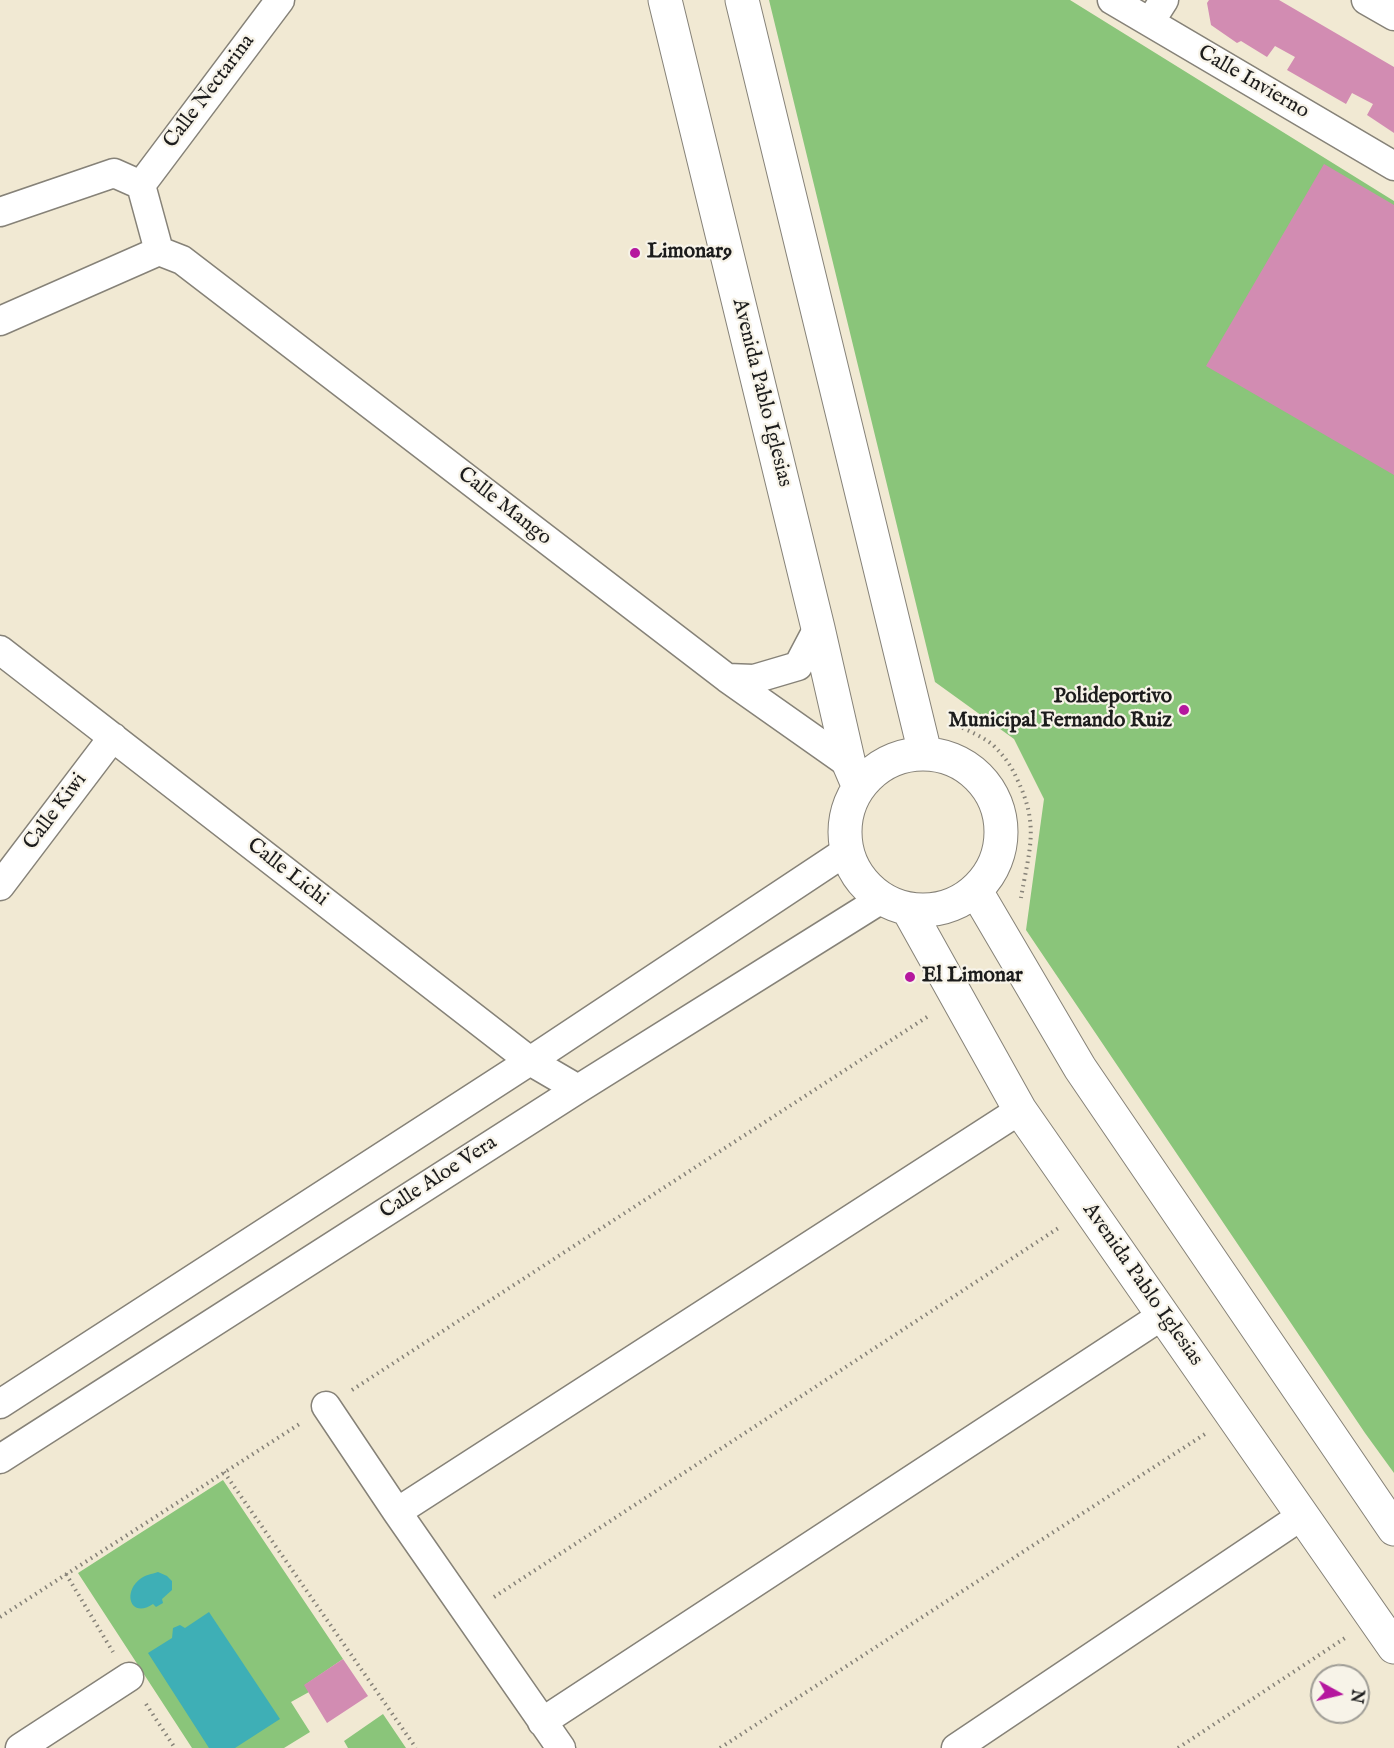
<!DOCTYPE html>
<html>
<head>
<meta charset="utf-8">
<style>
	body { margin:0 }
	#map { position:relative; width:1394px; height:1748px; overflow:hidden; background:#f1e9d3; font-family:"IM FELL English",serif }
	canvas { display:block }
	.north { position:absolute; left:1310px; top:1664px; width:60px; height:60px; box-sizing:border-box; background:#f7f3e8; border:2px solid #9f9d96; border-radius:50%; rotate:98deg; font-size:16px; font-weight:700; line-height:24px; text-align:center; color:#1c1c1c }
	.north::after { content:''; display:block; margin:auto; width:21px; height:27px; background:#b5179e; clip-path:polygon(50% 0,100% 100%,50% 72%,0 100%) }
</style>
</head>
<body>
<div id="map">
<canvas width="1394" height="1748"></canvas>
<div class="north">N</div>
</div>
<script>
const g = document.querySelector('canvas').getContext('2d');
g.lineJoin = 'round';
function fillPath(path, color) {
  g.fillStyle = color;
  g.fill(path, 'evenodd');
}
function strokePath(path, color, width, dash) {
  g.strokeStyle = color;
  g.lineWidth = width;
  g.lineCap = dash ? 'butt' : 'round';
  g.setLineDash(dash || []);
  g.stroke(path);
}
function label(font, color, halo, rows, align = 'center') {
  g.font = font + ' "IM FELL English",serif';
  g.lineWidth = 4.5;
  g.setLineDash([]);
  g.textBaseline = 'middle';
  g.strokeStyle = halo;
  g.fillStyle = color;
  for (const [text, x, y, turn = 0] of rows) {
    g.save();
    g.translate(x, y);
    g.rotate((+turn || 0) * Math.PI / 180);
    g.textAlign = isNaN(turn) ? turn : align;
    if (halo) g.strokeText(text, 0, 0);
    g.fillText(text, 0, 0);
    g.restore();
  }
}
const green = new Path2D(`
	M769,0H1070L1394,201V1473L1365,1433L1026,930L1044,799L1014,739L935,682Z
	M223,1480L343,1659L305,1685L309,1692L291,1702L310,1732L284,1748H192L78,1573Z
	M383,1714L406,1748H348L344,1741Z`);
const water = new Path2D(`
	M158,1572L167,1576L172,1581V1590L162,1599L163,1603L156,1607L153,1604C131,1619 122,1593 140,1579C145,1575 152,1574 158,1572Z
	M209,1612L280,1719L235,1748H209L148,1653L172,1638L173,1628L180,1625L185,1628Z`);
const building = new Path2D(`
	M1209,0H1279L1394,67V133L1367,115L1373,104L1352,93L1346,104L1287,70L1295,57L1275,46L1267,57L1241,41L1237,43L1211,25L1207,3Z
	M1324,164L1394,205V475L1206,366Z
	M343,1659L368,1696L327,1723L304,1685Z`);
const path = new Path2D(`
	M952,722C965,730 981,735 993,745C1004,756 1011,765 1017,779C1040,826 1029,850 1021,898
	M352,1390L930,1015
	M224,1472L416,1748
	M66,1574L113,1652
	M494,1597L1060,1227
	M0,1617L301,1423
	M146,1704L175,1748
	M720,1748L1205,1434
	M1178,1748L1348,1636`);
const street = new Path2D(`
	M1112,0L1394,166
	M1366,0L1394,16
	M1150,22L1164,0
	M141,185L280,0
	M0,212L114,173L141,185L159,251L0,321
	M159,251L182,260L727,678L849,764
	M0,650L530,1061L578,1089
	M727,678L754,679L798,666L818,628
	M0,886L113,737
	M0,1404L530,1061L845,852
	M326,1406L397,1512L561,1748
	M0,1459L578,1089L880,900
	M397,1512L1020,1110
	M542,1722L1163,1315
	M20,1748L129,1677
	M956,1748L1303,1515`);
const secondary = new Path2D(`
	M665,0L818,628L849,764L858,785
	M742,0L925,753
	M845 832a78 78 0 1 1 156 0a78 78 0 1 1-156 0Z
	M976,891L1080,1068L1394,1529
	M909,911L1020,1110L1394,1647`);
const markers = [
	[635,253,6,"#b5179e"],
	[1184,710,6,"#b5179e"],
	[910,977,6,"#b5179e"]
];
const streetNames = [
	["Calle Invierno",1253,83,30],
	["Calle Nectarina",210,92,-53],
	["Avenida Pablo Iglesias",761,393,76],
	["Calle Mango",504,507,38],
	["Calle Kiwi",56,812,-53],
	["Calle Lichi",287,873,38],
	["Calle Aloe Vera",439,1178,-33],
	["Avenida Pablo Iglesias",1142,1285,55]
];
const poiNames = [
	["Limonar9",647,253],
	["Polideportivo",1172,698,"right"],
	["Municipal Fernando Ruiz",1172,722,"right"],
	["El Limonar",922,977]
];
fillPath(green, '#8ac57a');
fillPath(water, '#3eafb6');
fillPath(building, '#d28cb2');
strokePath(street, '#868278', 31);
strokePath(secondary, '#868278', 35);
strokePath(path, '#868278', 4, [1.5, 4.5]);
strokePath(street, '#fff', 28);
strokePath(secondary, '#fff', 33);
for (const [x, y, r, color] of markers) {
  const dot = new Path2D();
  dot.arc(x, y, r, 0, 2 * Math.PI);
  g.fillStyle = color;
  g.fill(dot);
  strokePath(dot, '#f7f3e8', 2);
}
label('21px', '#1c1c1c', '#f7f3e8', streetNames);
label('bold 21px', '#1c1c1c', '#f7f3e8', poiNames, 'left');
</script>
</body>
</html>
